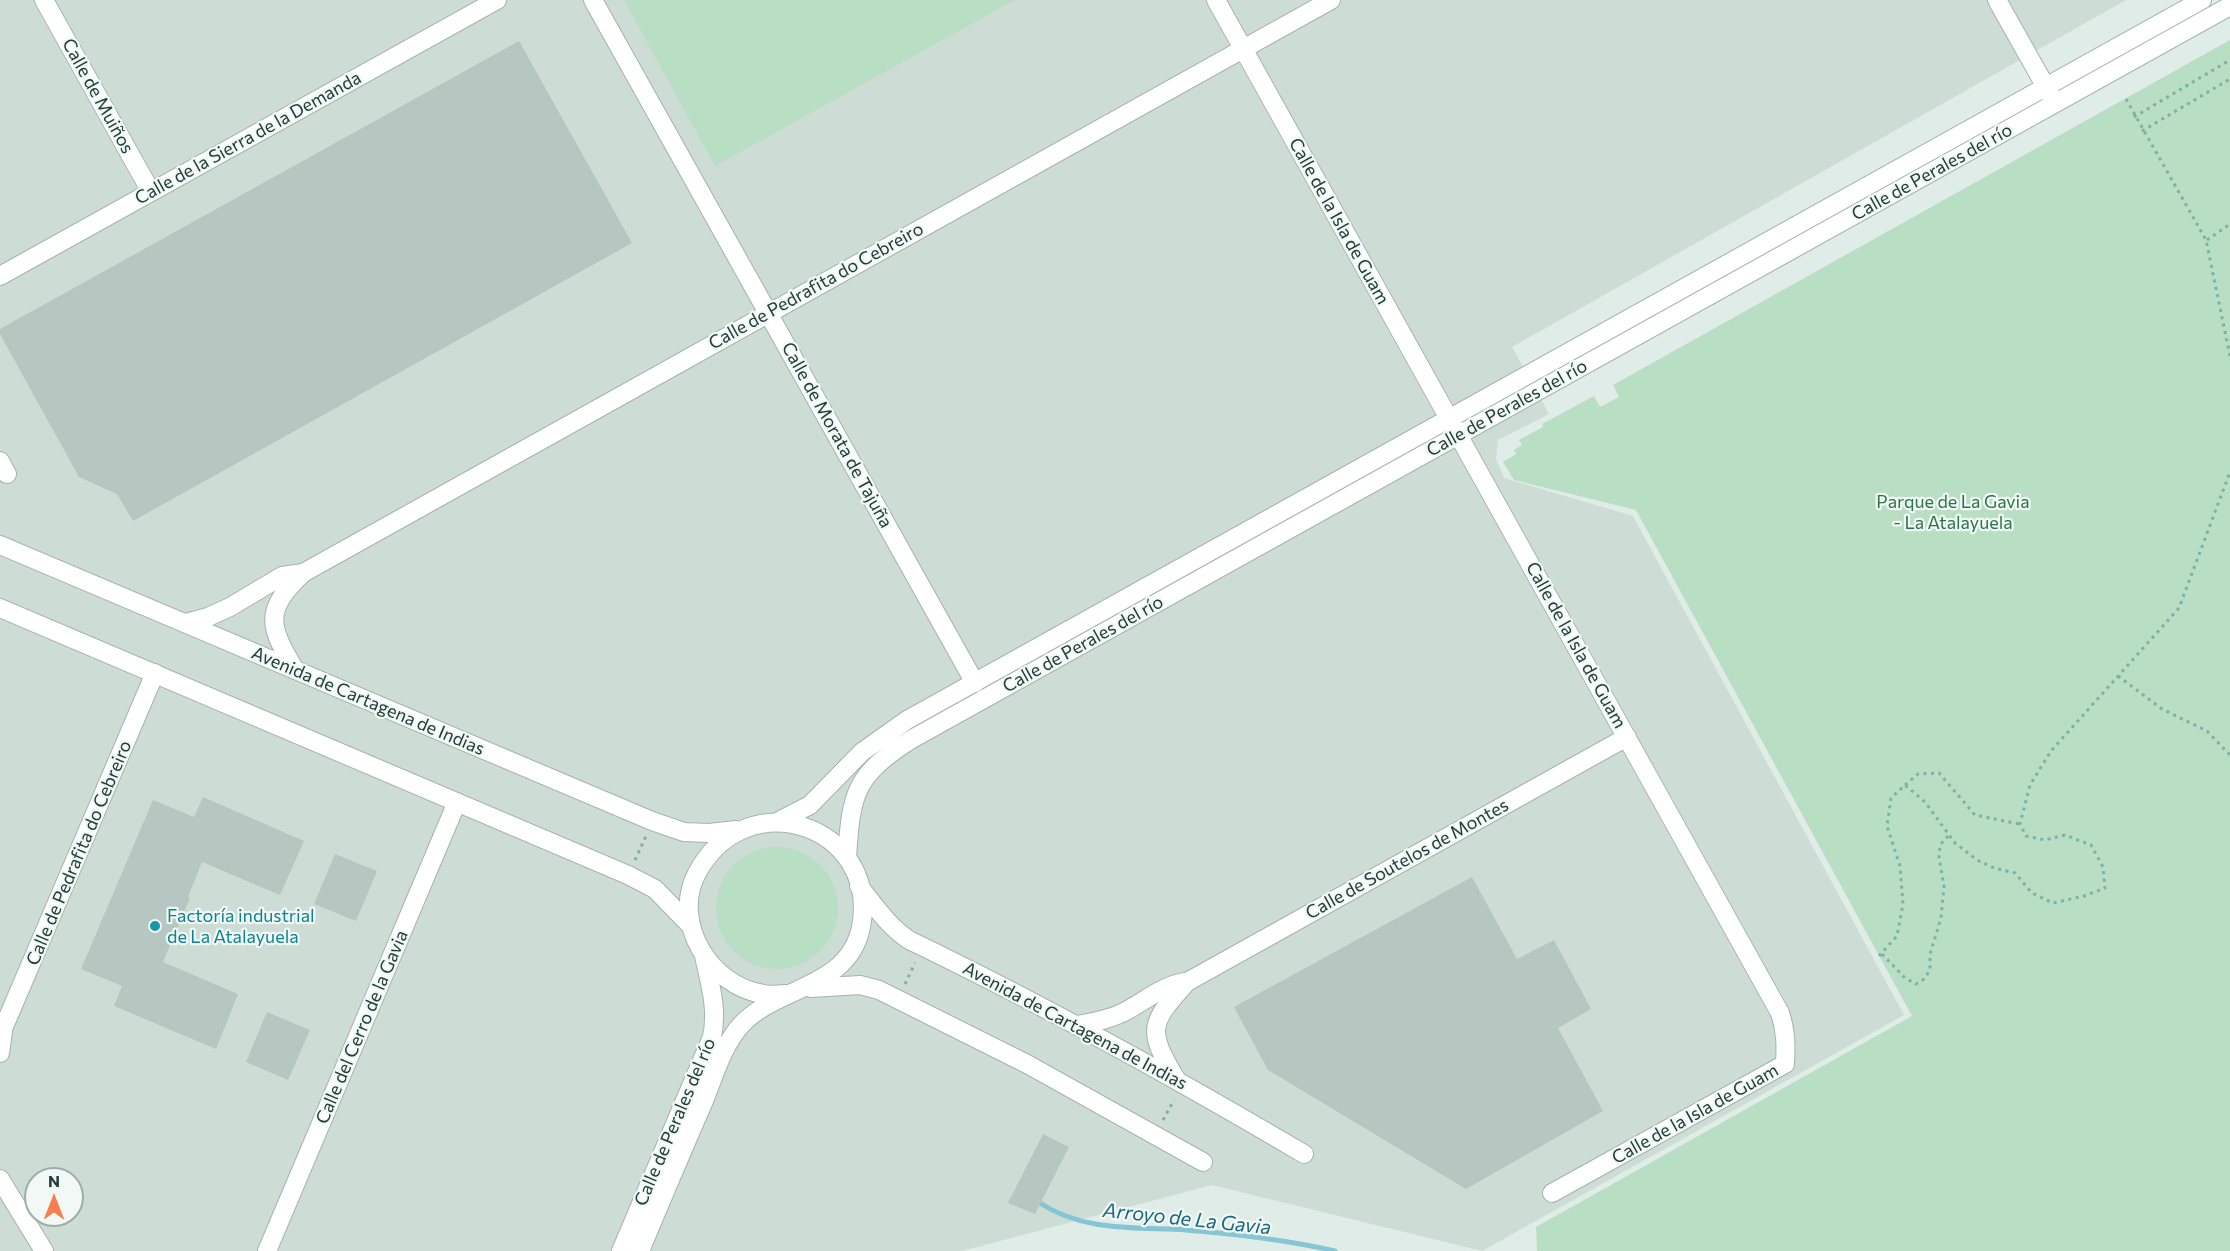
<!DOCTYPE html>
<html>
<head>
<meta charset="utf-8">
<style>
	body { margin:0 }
	#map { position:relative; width:2230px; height:1251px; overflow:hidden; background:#e0ece7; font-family:Commissioner,sans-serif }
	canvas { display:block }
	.north { position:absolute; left:24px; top:1167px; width:60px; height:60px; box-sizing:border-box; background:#f1f8f5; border:2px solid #9dada9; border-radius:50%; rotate:0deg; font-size:16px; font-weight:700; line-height:24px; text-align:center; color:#203d36 }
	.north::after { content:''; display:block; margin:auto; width:21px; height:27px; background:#f87f52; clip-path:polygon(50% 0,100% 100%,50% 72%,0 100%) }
</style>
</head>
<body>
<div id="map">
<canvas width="2230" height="1251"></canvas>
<div class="north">N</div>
</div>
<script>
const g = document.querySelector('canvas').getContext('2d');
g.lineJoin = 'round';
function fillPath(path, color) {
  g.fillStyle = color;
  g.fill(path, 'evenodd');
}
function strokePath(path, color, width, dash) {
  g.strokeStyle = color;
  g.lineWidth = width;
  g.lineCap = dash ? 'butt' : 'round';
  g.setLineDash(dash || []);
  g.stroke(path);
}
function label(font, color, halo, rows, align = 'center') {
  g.font = font + ' Commissioner,sans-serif';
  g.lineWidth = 4.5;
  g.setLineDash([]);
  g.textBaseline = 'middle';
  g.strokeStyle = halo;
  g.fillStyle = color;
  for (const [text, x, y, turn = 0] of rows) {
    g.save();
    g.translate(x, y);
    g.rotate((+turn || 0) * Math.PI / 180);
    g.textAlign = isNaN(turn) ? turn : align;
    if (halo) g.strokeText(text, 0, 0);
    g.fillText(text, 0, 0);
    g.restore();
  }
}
const built = new Path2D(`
	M0,0H2126L1512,347L1549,414L1498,440L1496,459L1504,478L1633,516L1904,1015L1482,1251L1212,1185L962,1251H0ZM36,1179H72V1215H36Z`);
const green = new Path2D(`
	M624,0H1015L715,166Z
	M2230,40V1251H1537L1536,1227L1912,1016L1636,510L1514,480L1503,462L1516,454L1514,450L1522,445L1519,440L1543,427L1542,424L1594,396L1600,407L1619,397L1613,385Z
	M716 908a61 61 0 1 1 122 0a61 61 0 1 1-122 0Z`);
const stream = new Path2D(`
	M1040,1203C1084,1232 1136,1227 1186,1230C1236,1234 1287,1240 1335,1251`);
const building = new Path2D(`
	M519,41L632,243L133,521L117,494L79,477L0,334V329Z
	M203,797L304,841L280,895L202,862L188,897L190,898L163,962L238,994L216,1049L114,1006L122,986L81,969L153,800L194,817Z
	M335,854L377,871L356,921L314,904Z
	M1472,877L1517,959L1554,940L1591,1009L1558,1028L1603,1111L1466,1189L1268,1070L1234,1007Z
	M267,1012L310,1030L288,1080L246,1062Z
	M1043,1134L1069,1147L1035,1214L1008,1203Z`);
const path = new Path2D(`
	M2126,99L2206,240L2230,356
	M2134,117L2230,60
	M2142,131L2230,79
	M2207,240L2230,224
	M2118,676L2162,709L2207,731L2230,755
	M1905,785L1918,774L1939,773L1975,815L2019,824
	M635,860L646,836
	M1882,954L1905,978L1916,984L1924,979L1930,970V954L1941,918L1944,886L1939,858L1940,845L1949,835
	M1879,956L1897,936L1903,904L1900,866L1887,826L1891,798L1905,785L1925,802L1955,843L1977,860L1994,868L2015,873L2032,893L2053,903L2084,896L2105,888L2103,867L2091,845L2065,835L2045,840L2026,836L2020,824L2030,785L2051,751L2179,608L2230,472
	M905,984L915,963
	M1163,1120L1174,1100`);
const minor = new Path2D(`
	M44,0L151,192
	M593,0L975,683
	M1216,0L1780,1013C1786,1031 1786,1046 1785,1064L1552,1193
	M1997,0L2052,98
	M0,276L497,0
	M0,461L7,474
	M0,545L652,821L684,832L709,833L736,830
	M0,608L628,875L655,889L690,925
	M186,623L208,617L230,607L282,576L303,573
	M295,670C269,626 263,611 303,573L1331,0
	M779,821L810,805L862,752L907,720L2202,0
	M847,858C851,792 855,775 912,739L2230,6
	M859,886C875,906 888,926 909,940C1044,1005 1175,1078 1304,1154
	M811,988L860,985L879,990L1027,1064L1203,1162
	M1077,1025C1093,1022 1108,1020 1122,1013C1144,1002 1161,986 1185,982
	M0,1036L155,673
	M0,1053L3,1032
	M1176,1079C1146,1029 1150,1023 1187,982L1627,737
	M0,1179L44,1251
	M267,1251L457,802
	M621,1251L712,1037C718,1009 710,984 704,956
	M640,1251C661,1201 682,1151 704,1101C714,1076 723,1044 742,1024C778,986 849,988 861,927C880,826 747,780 697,873C671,922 710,986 763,994C770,996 778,994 786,994`);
const markers = [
	[155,926,6,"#0f9aa8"]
];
const streetNames = [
	["Calle de Muiños",98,96,61],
	["Calle de la Sierra de la Demanda",248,138,-29],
	["Calle de Perales del río",1932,172,-29],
	["Calle de la Isla de Guam",1339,221,61],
	["Calle de Pedrafita do Cebreiro",816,286,-29],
	["Calle de Perales del río",1507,408,-29],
	["Calle de Morata de Tajuña",837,435,61],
	["Calle de Perales del río",1083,644,-29],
	["Calle de la Isla de Guam",1576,645,61],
	["Avenida de Cartagena de Indias",368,701,23],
	["Calle de Pedrafita do Cebreiro",79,853,-67],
	["Calle de Soutelos de Montes",1407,859,-29],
	["Avenida de Cartagena de Indias",1075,1026,28],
	["Calle del Cerro de la Gavia",362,1027,-67],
	["Calle de la Isla de Guam",1695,1114,-29],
	["Calle de Perales del río",675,1122,-67]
];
const parkNames = [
	["Parque de La Gavia",1953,502],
	["- La Atalayuela",1953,523]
];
const cultureNames = [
	["Factoría industrial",167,916],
	["de La Atalayuela",167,937]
];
const waterNames = [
	["Arroyo de La Gavia",1187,1219,6]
];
fillPath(built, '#cedcd6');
fillPath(green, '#b8dec3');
strokePath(stream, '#85c5d4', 5);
fillPath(building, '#b5c7c0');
strokePath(minor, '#a3b4ae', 20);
strokePath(path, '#7fb1a3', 3, [3, 4.5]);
strokePath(minor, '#fff', 18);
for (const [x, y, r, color] of markers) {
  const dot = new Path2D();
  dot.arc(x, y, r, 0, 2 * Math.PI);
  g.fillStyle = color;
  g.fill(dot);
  strokePath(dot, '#f1f8f5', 2);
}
label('18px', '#203d36', '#f1f8f5', streetNames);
label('18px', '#287648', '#f1f8f5', parkNames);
label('18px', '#0d838f', '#f1f8f5', cultureNames, 'left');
label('italic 20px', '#18687b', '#f1f8f5', waterNames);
</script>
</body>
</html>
